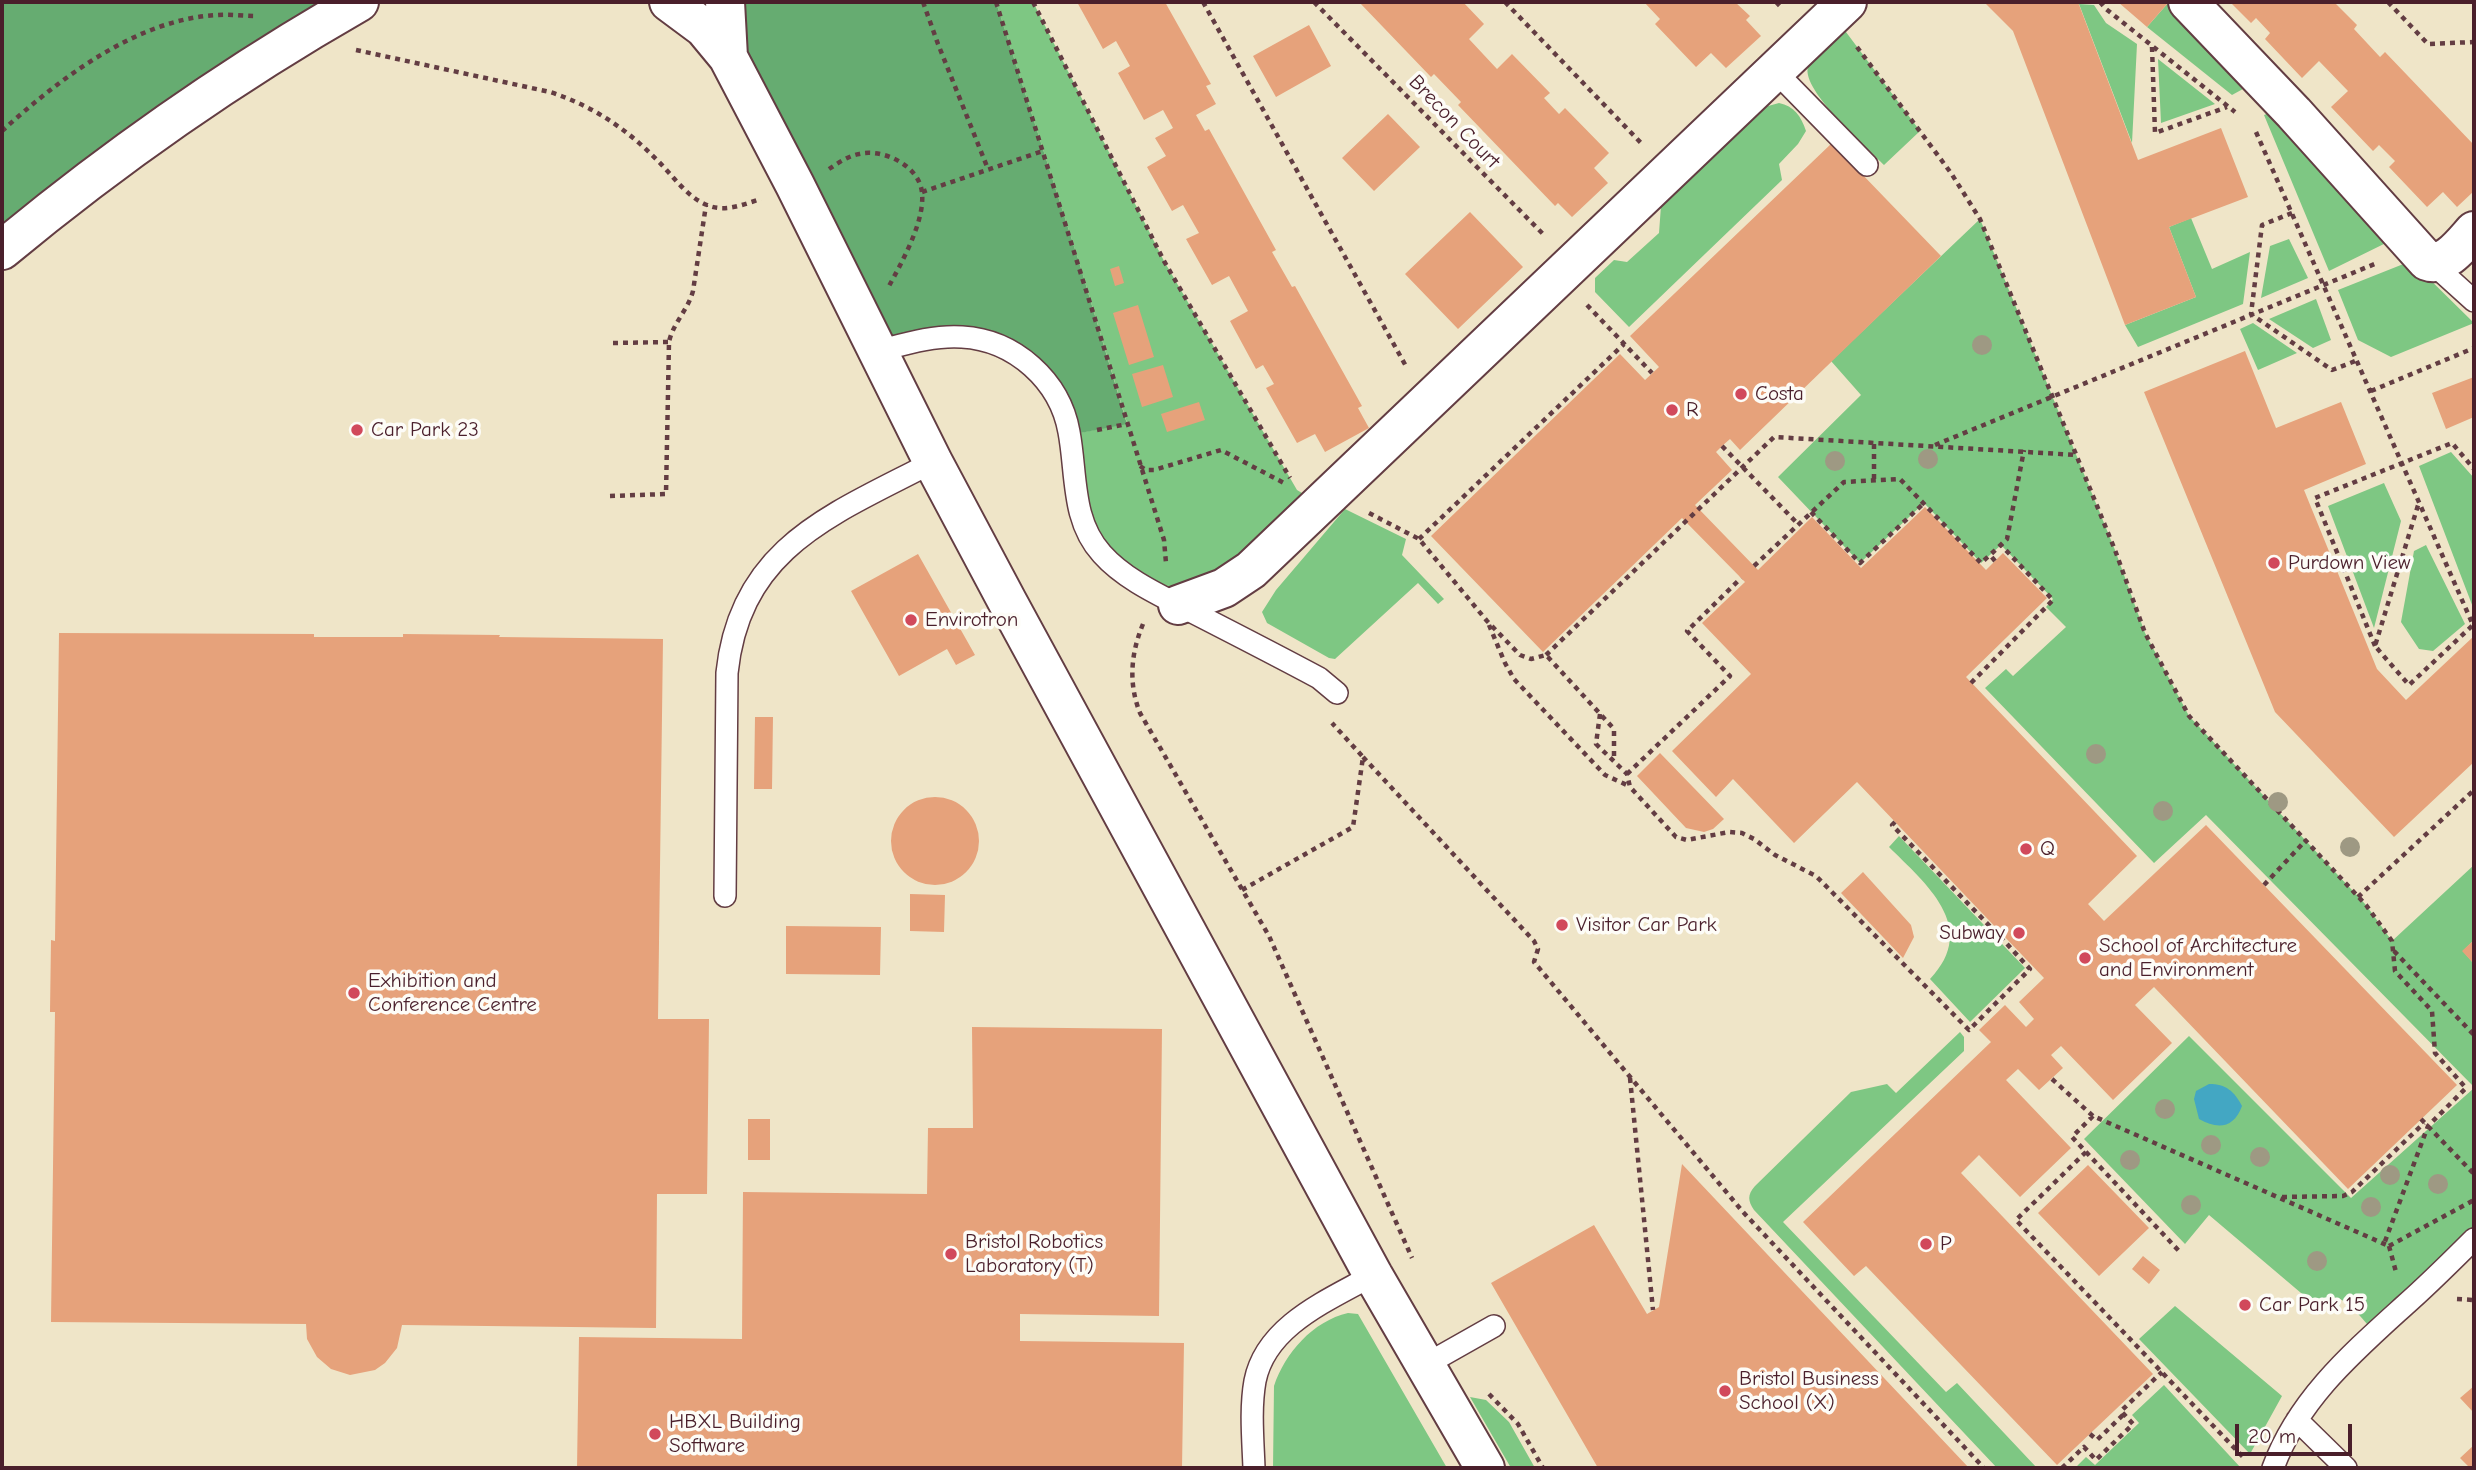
<!DOCTYPE html>
<html>
<head>
<meta charset="utf-8">
<style>
	body { margin:0 }
	#map { position:relative; width:2476px; height:1470px; overflow:hidden; background:#efe5c8; font-family:"Comic Neue",sans-serif }
	canvas { display:block }
	.frame { position:absolute; inset:0; border:4px solid #4a1f2b; pointer-events:none }
	.scale { position:absolute; left:2235px; top:1424px; width:117px; height:32px; box-sizing:border-box; border:4px solid #4a1f2b; border-top:0; padding-left:9px; font-size:21px; line-height:24px; white-space:nowrap; color:#4a1f2b; -webkit-text-stroke:5px #fdfcf7; paint-order:stroke }
</style>
</head>
<body>
<div id="map">
<canvas width="2476" height="1470"></canvas>
<div class="frame"></div>
<div class="scale">20 m</div>
</div>
<script>
const g = document.querySelector('canvas').getContext('2d');
g.lineJoin = 'round';
function fillPath(path, color) {
  g.fillStyle = color;
  g.fill(path, 'evenodd');
}
function strokePath(path, color, width, dash) {
  g.strokeStyle = color;
  g.lineWidth = width;
  g.lineCap = dash ? 'butt' : 'round';
  g.setLineDash(dash || []);
  g.stroke(path);
}
function label(font, color, halo, rows, align = 'center') {
  g.font = font + ' "Comic Neue",sans-serif';
  g.lineWidth = 7;
  g.setLineDash([]);
  g.textBaseline = 'middle';
  g.strokeStyle = halo;
  g.fillStyle = color;
  for (const [text, x, y, turn = 0] of rows) {
    g.save();
    g.translate(x, y);
    g.rotate((+turn || 0) * Math.PI / 180);
    g.textAlign = isNaN(turn) ? turn : align;
    if (halo) g.strokeText(text, 0, 0);
    g.fillText(text, 0, 0);
    g.restore();
  }
}
const green = new Path2D(`
	M996,2H1033L1164,261L1297,490L1320,504L1178,605L1100,553L1070,435L1127,423L1080,265Z
	M2168,3L2252,84L2232,95L2147,27Z
	M2079,4L2094,5L2106,23L2137,44L2132,143Z
	M1843,28L1920,131L1884,165C1868,148 1796,87 1809,64C1815,53 1834,38 1843,28Z
	M2158,59L2215,104L2161,123Z
	M1779,103C1794,106 1801,116 1806,131L1798,144L1779,164L1782,180L1629,327L1595,292V278L1614,260L1627,262L1659,233L1661,206L1761,108Z
	M2274,111L2392,240L2329,271L2264,115Z
	M2191,218L2212,269L2250,252L2243,304L2138,347L2125,325L2196,297L2169,227Z
	M1980,219L2115,550L2145,633L2189,716L2366,905L2392,941L2474,865V940L2463,951L2474,964V1087L2206,815L2154,863L1985,688L2006,669L2013,676L2066,627L2046,607L2053,599L2001,545L1981,563L1924,503L1860,563L1778,477L1861,395L1831,361Z
	M2289,239L2308,278L2261,298L2270,246Z
	M2411,261L2474,323L2391,357L2358,340L2338,290Z
	M2316,299L2331,340L2313,348L2269,319Z
	M2253,323L2297,353L2258,370L2240,329Z
	M2451,452L2474,478V610L2419,466Z
	M2384,483L2401,521L2374,628L2328,506Z
	M1345,509L1406,539L1402,555L1444,599L1438,604L1418,583L1335,659L1329,658L1267,623L1262,612L1276,590Z
	M2426,545L2465,624L2433,651L2419,649L2401,622L2414,551Z
	M1899,836L2025,968L1970,1022L1930,979C1980,927 1925,883 1889,847Z
	M1960,1032L1964,1037V1051L1783,1222L1946,1392L1957,1383L2037,1468H1997L1754,1210C1748,1201 1747,1195 1755,1186L1851,1092L1887,1084L1896,1093Z
	M2189,1036L2351,1198L2474,1088V1239L2374,1332C2358,1315 2339,1283 2314,1304L2209,1215L2185,1244L2084,1139Z
	M2175,1306L2282,1396L2250,1454L2139,1339Z
	M1348,1313L1358,1314L1447,1468H1273L1274,1386C1285,1353 1313,1321 1348,1313Z
	M2164,1385L2241,1468H2075L2086,1457L2095,1465L2139,1423L2132,1415Z
	M1470,1397L1486,1400L1509,1422L1535,1468H1511Z`);
const forest = new Path2D(`
	M2,2H359L2,250Z
	M725,2H996L1080,265L1127,424L1070,435L1060,402L996,345L878,351Z`);
const water = new Path2D(`
	M2209,1084C2226,1084 2234,1091 2242,1106C2234,1128 2218,1130 2199,1119L2194,1099L2196,1091Z`);
const building = new Path2D(`
	M1077,2H1165L1211,84L1206,86L1216,104L1196,115L1205,131L1209,129L1276,250L1272,252L1292,287L1295,286L1362,406L1358,408L1369,428L1325,452L1315,434L1297,443L1266,388L1274,384L1263,365L1256,369L1230,321L1248,311L1229,276L1212,285L1186,239L1199,233L1183,205L1172,211L1147,167L1166,156L1155,138L1173,128L1163,110L1144,120L1118,73L1130,66L1116,41L1103,49Z
	M1359,2H1463L1484,24L1469,39L1497,69L1512,54L1550,93L1544,98L1559,114L1565,108L1609,153L1594,168L1608,183L1572,217L1558,203L1555,206L1458,105L1461,102L1434,74L1431,77Z
	M1644,2H1735L1750,16L1746,20L1761,36L1726,68L1711,53L1696,67L1655,24L1660,19Z
	M1984,2H2078L2138,160L2221,128L2248,197L2169,227L2196,297L2125,325L2013,31Z
	M2118,2H2165L2168,3L2147,27Z
	M2230,2H2334L2357,25L2354,29L2380,57L2385,52L2474,145V191L2457,207L2443,192L2427,207L2389,167L2395,161L2379,145L2373,151L2331,107L2348,91L2319,61L2302,78L2265,39L2270,33L2256,18L2251,23Z
	M1309,25L1331,66L1276,97L1253,56Z
	M1388,114L1420,147L1374,191L1342,158Z
	M1832,143L1941,256L1740,450L1730,439L1722,446L1716,452L1732,470L1695,505L1758,570L1812,517L1861,568L1925,507L1986,570L2003,553L2047,598L1966,677L2137,856L2088,904L2104,921L2206,825L2457,1085L2348,1189L2154,987L2135,1005L2172,1043L2113,1100L2061,1046L2051,1055L2063,1068L2039,1090L2018,1069L2006,1080L2071,1148L2020,1197L1979,1155L1961,1173L2153,1374L2057,1465L1866,1266L1854,1276L1803,1222L1991,1042L1979,1030L2005,1005L2026,1027L2034,1019L2019,1002L2044,978L1857,782L1794,843L1733,779L1716,797L1672,751L1751,674L1702,623L1745,582L1682,518L1543,652L1431,536L1620,354L1645,380L1659,367L1630,336Z
	M1470,212L1523,267L1458,329L1405,274Z
	M1119,266L1124,283L1115,286L1110,269Z
	M1138,305L1154,357L1129,365L1113,313Z
	M2245,351L2276,428L2341,402L2366,464L2304,490L2377,669L2406,700L2474,636V762L2394,837L2275,712L2144,392Z
	M1163,365L1173,397L1142,407L1132,374Z
	M2474,377V417L2446,429L2432,393Z
	M1199,402L1205,420L1167,432L1161,414Z
	M918,554L975,655L956,665L947,649L899,676L851,591Z
	M59,633L314,634V637H403V634L500,635L499,637L663,639L658,1019H709L707,1194H657L656,1328L402,1325L397,1348L385,1363L375,1370L350,1375L331,1369L317,1357L307,1339L306,1324L51,1322L55,1012H50L51,940L55,941Z
	M755,717H773L772,789H754Z
	M1660,753L1724,819L1713,829L1704,832L1686,828L1637,776Z
	M891 841a44 44 0 1 1 88 0a44 44 0 1 1-88 0Z
	M1863,872L1911,925L1914,937L1903,958L1841,893Z
	M910,894L945,895L944,932L910,931Z
	M786,926L881,927L880,975L786,974Z
	M2474,940V964L2462,951Z
	M972,1027L1162,1029L1159,1316L1020,1314V1341L1184,1343L1182,1468H577L579,1337L742,1339L743,1192L927,1194L928,1128H973Z
	M748,1119H770V1160H748Z
	M1682,1164L1969,1468H1598L1491,1283L1594,1225L1647,1314L1659,1307Z
	M2088,1165L2149,1228L2099,1276L2038,1213Z
	M2143,1256L2160,1270L2149,1284L2132,1269Z
	M2474,1386V1413L2460,1398Z
	M2474,1445V1468H2470L2460,1458Z`);
const path = new Path2D(`
	M923,2L938,44L988,169
	M996,2L1164,540L1166,563
	M1033,2L1164,261L1290,478
	M1203,2L1407,368
	M1314,2L1545,236
	M1505,2L1643,145
	M1776,2L1783,9
	M2100,2L2106,9L2235,112
	M2388,2L2428,44L2474,42
	M1857,47L1951,173L1980,219L2115,550L2145,633L2189,716L2366,905L2392,941L2395,971L2432,1011L2435,1053L2466,1088L2428,1126L2384,1244
	M2152,47L2155,133L2227,107
	M356,50L550,92C593,106 627,129 659,162C674,177 687,197 707,205C725,213 744,204 761,199
	M2,131C59,79 137,19 217,15C230,14 243,16 255,16
	M2256,132L2473,625L2409,685L2375,646L2419,502
	M829,169C838,163 848,156 859,154C883,148 920,166 922,193C925,221 902,262 889,286
	M922,192L1043,151
	M2292,213L2262,225L2251,314L2332,370L2358,360
	M1587,305L1652,373
	M613,343L669,342
	M2371,391L2474,348
	M1097,430L1127,424
	M1874,444V480
	M1935,445L2377,263
	M1722,446L1798,524
	M1140,466L1146,470H1154L1221,450L1286,484
	M610,496L666,494L669,342C673,323 688,310 693,291L706,205
	M1811,512L1860,563L1924,503
	M1369,513L1419,539L1487,621L1520,655L1531,659L1546,655L1614,729V760
	M1419,539L1624,344
	M1995,561L1990,555L2007,539L2024,450
	M1754,566L1844,482L1900,479L1981,563L1990,555
	M1143,624C1131,653 1128,683 1140,713L1269,936L1412,1258
	M1489,625L1505,663L1514,679L1605,775L1629,786
	M2375,646L2315,498L2452,443L2474,469
	M1546,655L1774,437L2077,455
	M1971,683L2053,600L2001,545
	M1600,714L1596,744L1627,774L1630,787L1676,837L1687,840L1729,832L1742,833L1754,839L1775,855L1816,876L1969,1030L2030,969L2007,944L2010,941
	M1363,757L1534,941L1538,949L1534,962L1743,1212L1984,1468
	M1627,774L1730,676L1687,631L1741,578
	M1895,822L1892,825L2007,944
	M2264,885L2306,840
	M1242,890L1353,827L1363,757L1332,723
	M2358,897L2474,790
	M2394,951L2474,1035
	M1630,1078L1653,1310
	M2052,1079L2093,1116L2389,1246
	M2093,1116L2072,1137L2179,1251
	M2421,1119L2474,1174
	M2086,1152L2016,1220L2244,1458
	M2282,1197L2343,1196L2352,1192L2424,1123
	M2389,1246L2474,1200
	M2389,1246L2396,1272
	M2457,1299L2474,1300
	M1489,1394L1518,1424L1543,1468
	M2090,1434L2097,1440L2124,1414
	M2062,1468L2084,1447L2096,1460L2133,1424L2121,1411L2162,1372`);
const lane = new Path2D(`
	M1775,71L1867,165
	M2433,264L2474,301
	M878,351C905,344 934,335 962,337C1015,340 1060,381 1069,432C1077,474 1071,520 1102,554C1126,581 1164,597 1196,614C1237,635 1278,656 1319,678L1337,693
	M725,896L727,673C740,546 834,514 933,462
	M1425,1365L1494,1326
	M2297,1420L2346,1468
	M1254,1468C1253,1440 1250,1409 1255,1381C1266,1325 1329,1300 1373,1275
	M2273,1468C2298,1400 2351,1354 2404,1306C2428,1285 2451,1262 2474,1239`);
const street = new Path2D(`
	M669,2L704,28L728,57L795,185L933,462L1007,601L1373,1275L1485,1468
	M725,2L728,57
	M2188,2L2294,113L2427,261C2445,268 2463,243 2474,231
	M2,250C114,157 233,74 359,2
	M1178,605L1224,588L1251,570L1847,2`);
const trees = [
	[1982,345],
	[1928,459],
	[1835,461],
	[2096,754],
	[2278,802],
	[2163,811],
	[2350,847],
	[2165,1109],
	[2211,1145],
	[2260,1157],
	[2130,1160],
	[2390,1175],
	[2438,1184],
	[2191,1205],
	[2371,1207],
	[2317,1261]
];
const markers = [
	[1741,394,7,"#d1495b"],
	[1672,410,7,"#d1495b"],
	[357,430,7,"#d1495b"],
	[2274,563,7,"#d1495b"],
	[911,620,7,"#d1495b"],
	[2026,849,7,"#d1495b"],
	[1562,925,7,"#d1495b"],
	[2019,933,7,"#d1495b"],
	[2085,958,7,"#d1495b"],
	[354,993,7,"#d1495b"],
	[1926,1244,7,"#d1495b"],
	[951,1254,7,"#d1495b"],
	[2245,1305,7,"#d1495b"],
	[1725,1391,7,"#d1495b"],
	[655,1434,7,"#d1495b"]
];
const streetNames = [
	["Brecon Court",1454,122,46]
];
const poiNames = [
	["Costa",1755,394],
	["R",1686,410],
	["Car Park 23",371,430],
	["Purdown View",2288,563],
	["Envirotron",925,620],
	["Q",2040,849],
	["Visitor Car Park",1576,925],
	["Subway",2005,933,"right"],
	["School of Architecture",2099,946],
	["and Environment",2099,970],
	["Exhibition and",368,981],
	["Conference Centre",368,1005],
	["Bristol Robotics",965,1242],
	["Laboratory (T)",965,1266],
	["P",1940,1244],
	["Car Park 15",2259,1305],
	["Bristol Business",1739,1379],
	["School (X)",1739,1403],
	["HBXL Building",669,1422],
	["Software",669,1446]
];
fillPath(green, '#7ec783');
fillPath(forest, '#66ac71');
fillPath(water, '#43a7c3');
fillPath(building, '#e6a27b');
strokePath(lane, '#633d43', 24);
strokePath(street, '#633d43', 42);
strokePath(path, '#633d43', 4.5, [5, 5]);
strokePath(lane, '#fff', 21);
strokePath(street, '#fff', 38);
g.fillStyle = '#9e9983';
for (const [x, y] of trees) {
  g.beginPath();
  g.arc(x, y, 10, 0, 2 * Math.PI);
  g.fill();
}
for (const [x, y, r, color] of markers) {
  const dot = new Path2D();
  dot.arc(x, y, r, 0, 2 * Math.PI);
  g.fillStyle = color;
  g.fill(dot);
  strokePath(dot, '#fdfcf7', 2.5);
}
label('21px', '#4a1f2b', '#fdfcf7', streetNames);
label('21px', '#4a1f2b', '#fdfcf7', poiNames, 'left');
</script>
</body>
</html>
